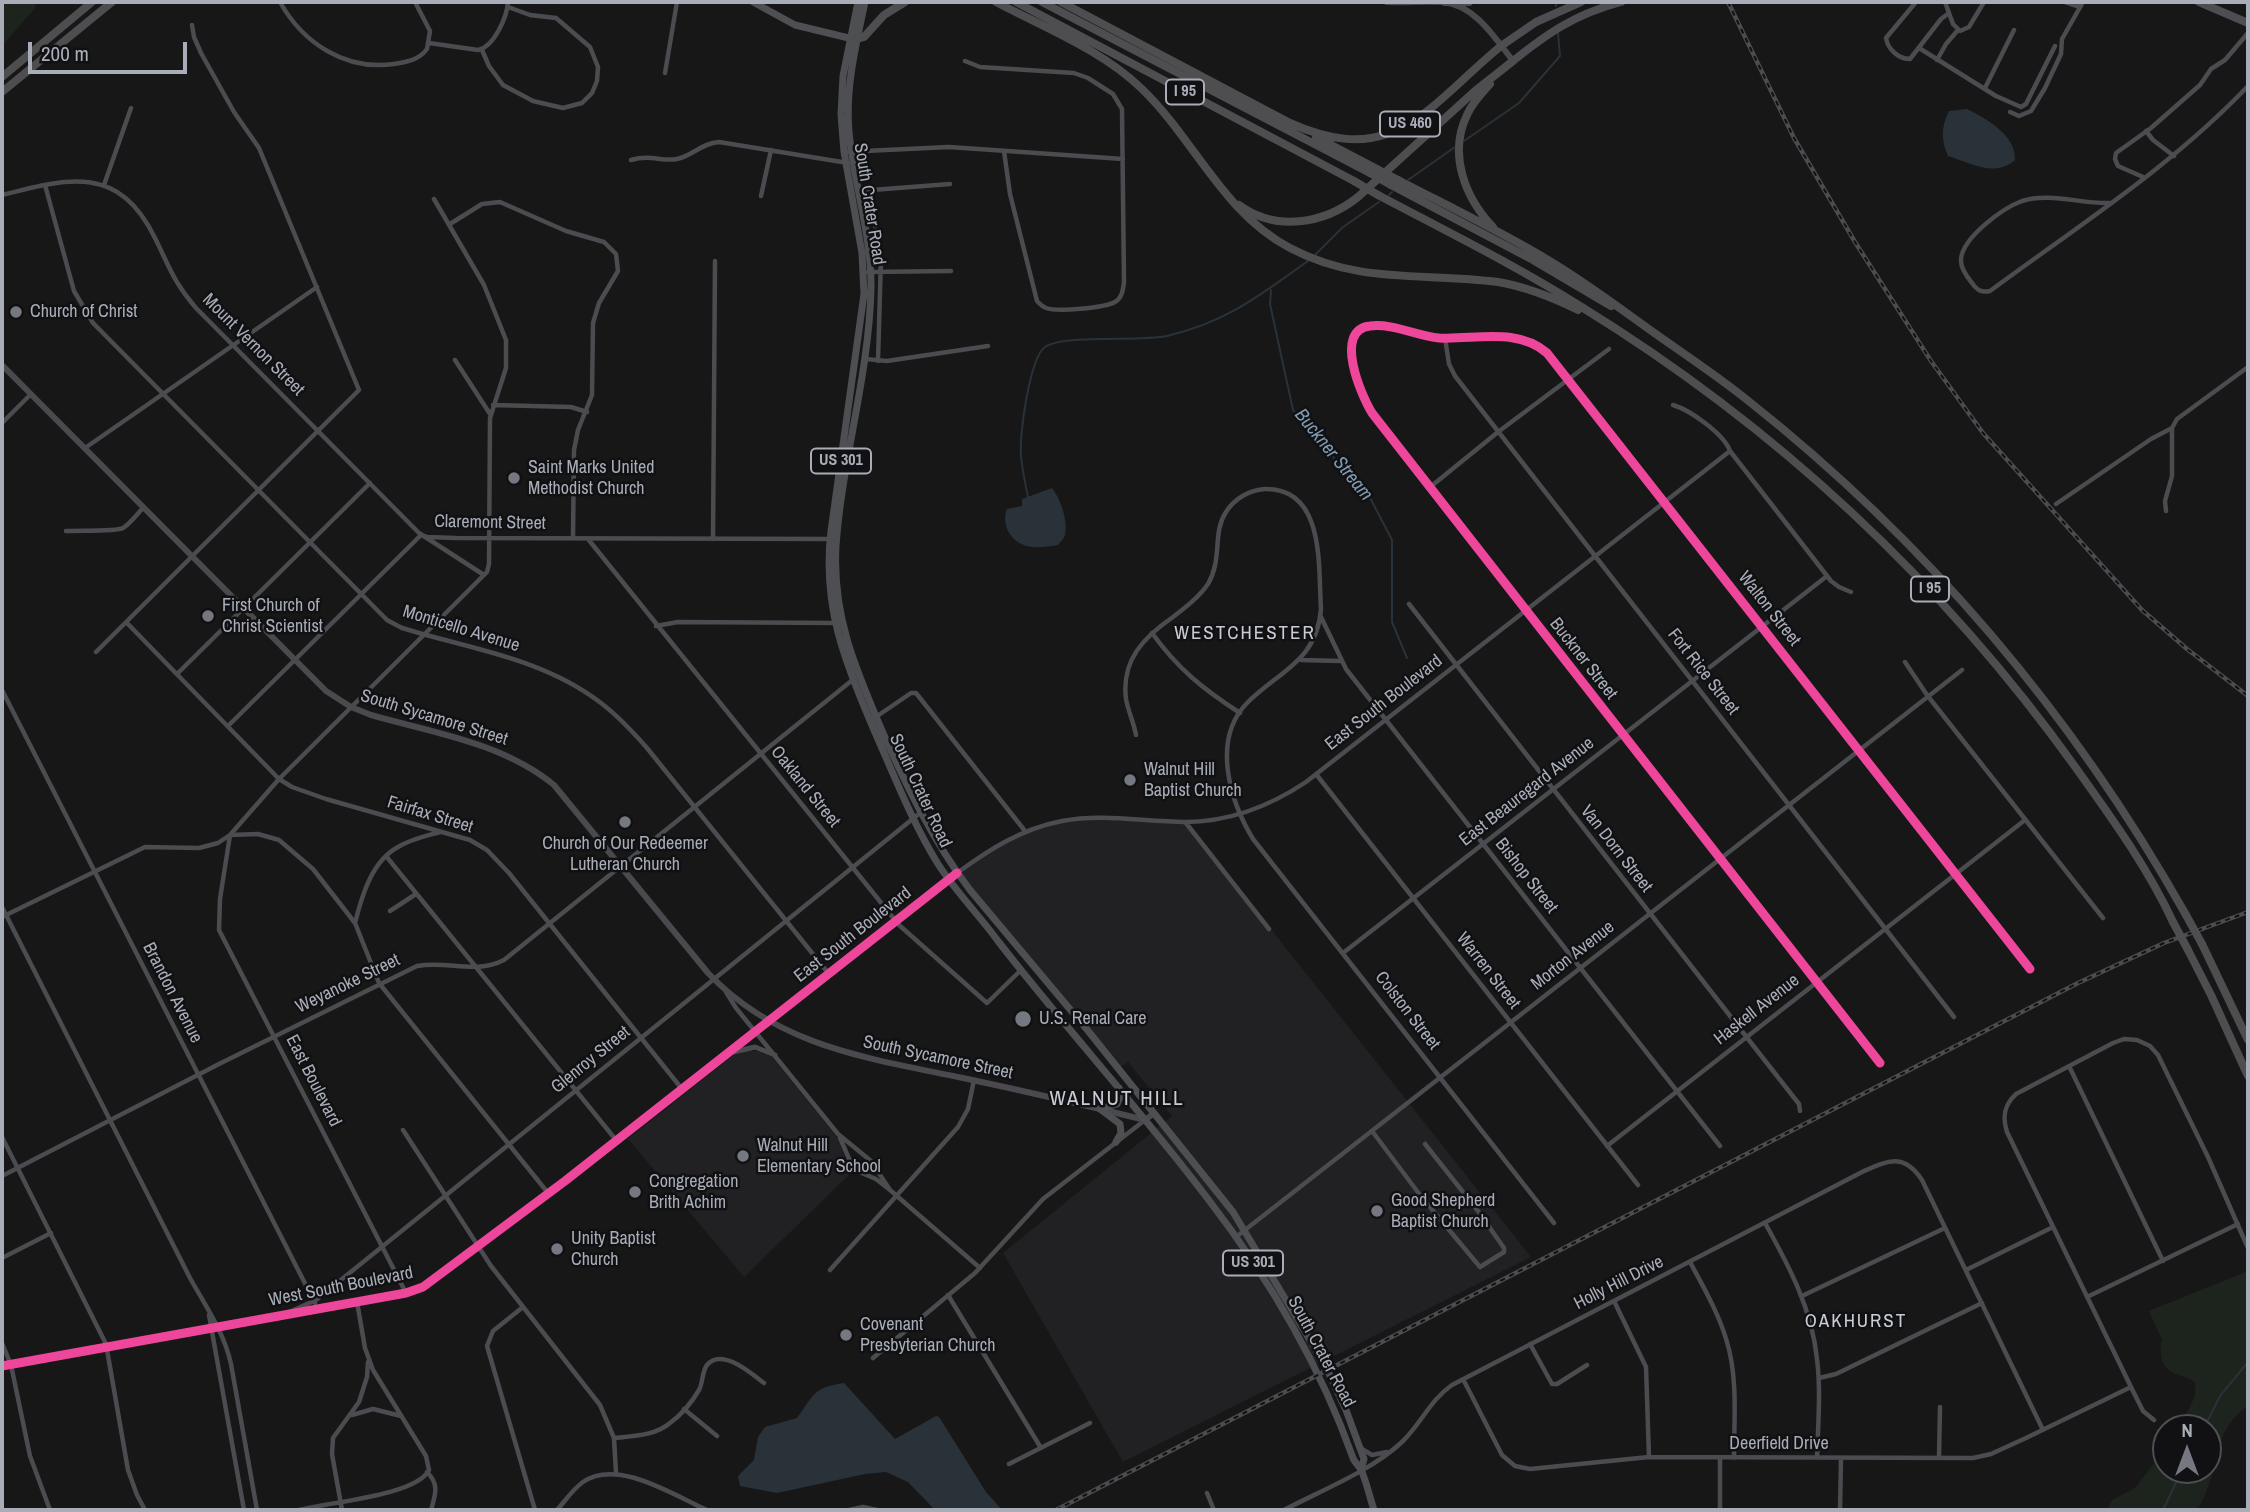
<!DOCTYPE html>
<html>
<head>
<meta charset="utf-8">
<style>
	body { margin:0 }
	#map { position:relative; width:2250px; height:1512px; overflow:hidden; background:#171717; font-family:"Archivo Narrow",sans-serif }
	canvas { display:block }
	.frame { position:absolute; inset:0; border:4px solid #a8adb8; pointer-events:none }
	.north { position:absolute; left:2152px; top:1414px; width:70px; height:70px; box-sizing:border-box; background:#111113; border:2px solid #4d4f55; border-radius:50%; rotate:0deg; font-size:19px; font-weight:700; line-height:28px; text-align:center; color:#a8adb8 }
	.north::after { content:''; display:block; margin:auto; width:24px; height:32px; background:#757880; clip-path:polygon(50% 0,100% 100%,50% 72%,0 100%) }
	.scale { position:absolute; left:28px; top:42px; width:159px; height:32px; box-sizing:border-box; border:4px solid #a8adb8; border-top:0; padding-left:9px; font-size:21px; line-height:24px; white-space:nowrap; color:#a8adb8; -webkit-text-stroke:5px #111113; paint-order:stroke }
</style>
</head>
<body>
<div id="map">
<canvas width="2250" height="1512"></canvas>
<div class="frame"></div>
<div class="north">N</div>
<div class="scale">200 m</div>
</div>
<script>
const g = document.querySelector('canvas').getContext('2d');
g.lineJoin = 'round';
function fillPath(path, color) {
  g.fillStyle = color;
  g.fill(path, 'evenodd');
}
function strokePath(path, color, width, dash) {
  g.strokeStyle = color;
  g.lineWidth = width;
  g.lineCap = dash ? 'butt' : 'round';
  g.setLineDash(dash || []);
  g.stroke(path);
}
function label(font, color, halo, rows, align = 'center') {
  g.font = font + ' "Archivo Narrow",sans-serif';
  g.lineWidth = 5;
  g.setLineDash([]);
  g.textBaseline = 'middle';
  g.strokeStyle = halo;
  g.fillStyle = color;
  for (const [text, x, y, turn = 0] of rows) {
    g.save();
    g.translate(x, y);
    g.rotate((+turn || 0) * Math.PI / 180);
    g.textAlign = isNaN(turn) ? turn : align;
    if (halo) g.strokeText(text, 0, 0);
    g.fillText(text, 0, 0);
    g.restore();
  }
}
const built = new Path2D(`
	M1074,819L1186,822L1531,1257L1123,1462L1003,1253L1172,1116L1128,1062L1118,1069L957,873L1015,835Z
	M748,1051H758L772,1057L837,1137L851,1173L744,1277L628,1139L732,1056Z`);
const green = new Path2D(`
	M2,2H36L35,8L2,46Z
	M2248,1271V1406C2208,1434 2222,1472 2197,1510H2107L2112,1500L2135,1488L2166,1448V1470H2208V1428H2178C2186,1413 2198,1399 2195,1382C2182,1373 2164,1376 2161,1356C2161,1350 2160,1345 2162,1340L2149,1311Z`);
const water = new Path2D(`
	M1967,109C1987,119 2016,135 2015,160C1994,178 1972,163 1948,156C1941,140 1941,127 1949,111Z
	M1052,488C1061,500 1068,520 1065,535C1064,539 1060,542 1058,545C1039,548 1019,551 1008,531C1005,524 1004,516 1007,509L1022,506V499Z
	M844,1383L895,1439L936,1416L939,1417L986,1492L1002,1510H935L908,1482L886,1472L865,1474L777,1493L740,1486L738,1476L754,1460L758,1437L765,1427L797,1418C815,1394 812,1388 844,1383Z`);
const stream = new Path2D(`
	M1556,2V6
	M1464,141L1519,103L1560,56L1558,33
	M1408,180L1455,147
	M1389,195L1392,192
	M1315,255L1343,227L1379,202
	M1271,290L1270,304L1293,410L1346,472L1366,490L1392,540V622L1407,658
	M1028,497C1025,483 1022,469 1021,455C1019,435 1030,357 1045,347C1064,334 1140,342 1167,336C1227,322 1260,295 1308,261
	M2204,1428L2220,1396L2248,1362
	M2163,1510L2182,1470`);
const minor = new Path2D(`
	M280,2C303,43 345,71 394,64C407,62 419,60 427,49L430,31L415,2
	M1916,2L1886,38C1888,50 1899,59 1910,59L1941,19L1949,13
	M1945,2L1953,24L1960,31L1969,27L1984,2
	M2065,2L2080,7
	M429,43L478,50C494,47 507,17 508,2
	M1919,48L1996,96L2021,107L2026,104L2055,46
	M482,50L489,66L503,85L533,101L563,108L582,103L592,93L597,81L598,67L590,47L556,18L530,15L508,7
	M1937,60L1946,44L1958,30
	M965,61L980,67L1074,73L1088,78L1113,94L1122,109L1124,282C1123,290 1122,298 1115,302C1104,308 1057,312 1046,308C1041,306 1040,304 1037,301L1010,194L1004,151
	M665,73L677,2
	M1985,88L2014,30
	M2010,112L2019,116L2031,111L2045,88L2061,54L2062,39L2083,2
	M2146,131L2153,140L2174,156
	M844,152L949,147L1123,159
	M631,160C651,154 661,162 677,159C692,156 702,143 719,142L848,163
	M2143,177L2118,166L2115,159L2116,153L2151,128L2200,85L2211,69L2225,60L2248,33
	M45,185L74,291L93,323L387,620L402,628C470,649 543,658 601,703C618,716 633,732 647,748L829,974
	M104,185L131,108
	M869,190L881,257L878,361
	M859,191L950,184
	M2,195C68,178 119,164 155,238C169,266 174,283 196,308L419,533L484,575
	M761,196L771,150
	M2109,203C2081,204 2049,192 2022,201C2003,208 1963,237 1961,259C1960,268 1967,277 1972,283C1977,290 1981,293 1990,291C2078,226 2172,166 2248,86
	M450,224L482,204L500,202L566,231L604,242L616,254L618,271L599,303L593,323L592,395L578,430L574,450L573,538
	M868,272L951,271
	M1445,338L1449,364L1455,376L1954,1017
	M865,359L887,361L988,346
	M455,360L490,414
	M493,405L571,407L587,412
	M1673,405C1690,410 1724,434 1730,451L1831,581L1839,587L1851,592
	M2,423L31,394
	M85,448L317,287
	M1429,488L1498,432L1609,349
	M2056,504L2151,439L2172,428L2177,419L2248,367
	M2166,511L2165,501L2172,476V429
	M66,531C78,530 116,532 123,528C131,523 137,514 143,508
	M588,539L899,925L987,1003L1021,970
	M713,539L715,261
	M1409,604L1759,1053L1799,1104L1800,1111
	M1321,617L1346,669L1720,1146
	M126,622L279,779L292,787L326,799L470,840L487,850L509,873L682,1089
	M656,626L678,622L837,623
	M1152,633C1178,669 1203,689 1240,713
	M96,652L359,390L259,148L234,112L201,53L194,37L192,25
	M1301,660L1341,661
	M1905,662L1927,695L2103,918
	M177,674L370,483
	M2,690L315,1303
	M870,721L911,693H916L1025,831
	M228,726L421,535L427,537L456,538L832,539
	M1136,735C1134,723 1128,711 1126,699C1121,660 1144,637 1173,617C1186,607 1199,597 1208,584C1223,558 1212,533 1226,512C1234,499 1249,490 1265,489C1326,488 1318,568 1321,609C1317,661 1279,671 1247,703C1211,740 1230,801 1253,839L1554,1223
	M1316,774L1638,1185
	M1186,823L1269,929
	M386,856L616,1140
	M957,873C990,849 1021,829 1062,821C1103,813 1144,822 1185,822C1229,822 1270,806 1306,782L1730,451
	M2,907L190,1278C206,1307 224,1332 231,1364L257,1510
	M390,911L416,894
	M2,917L145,847L199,848L218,843L230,835L279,779L487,572L489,564L490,418L506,368V340L484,285L434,199
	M355,923C362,895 372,861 398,847C411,839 426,836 440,832
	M1343,953L1827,576
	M726,992L736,1008L838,1134L871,1161L890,1190
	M1880,1063L1372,413C1361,395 1333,330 1370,326C1392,323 1417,336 1439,338C1475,340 1517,327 1547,353L2030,969
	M2069,1066L2163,1261
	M403,1130L491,1266L600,1405L614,1438L616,1473
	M1372,1131L1420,1195L1480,1267L1504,1252V1248L1478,1211L1425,1144
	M2,1137L106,1344L128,1470L137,1495L145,1510
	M840,1138L850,1161L857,1171L876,1179L890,1190L980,1268
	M1607,1146L2025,820
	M2,1176L219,1064L417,966C449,960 474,975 504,960L855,678
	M1765,1223C1789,1266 1812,1309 1817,1359C1821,1391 1818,1425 1817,1458
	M1236,1237L1962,670
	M2,1258L51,1233
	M1690,1262C1704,1288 1719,1314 1727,1342C1738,1379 1734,1420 1734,1458
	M830,1270L958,1127L968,1109L974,1080
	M1966,1270L2053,1227
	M406,1293L219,930L220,899L230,835L258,834L279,840L313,869L355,923L379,983L548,1193
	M948,1295L1041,1448
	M1802,1296L1945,1228
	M2087,1297L2238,1224
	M1614,1301L1646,1367L1649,1457
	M523,1307L493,1331L487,1346L535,1510
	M287,1313L316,1300L920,813
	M209,1315L244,1510
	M2,1343L11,1365L30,1456L50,1510
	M1530,1344L1552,1384H1557L1587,1365
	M873,1358L975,1273L1043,1199L1145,1120
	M1819,1378L1836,1374L1982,1303
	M1463,1379L1502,1455L1515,1466L1530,1469L1649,1457L1973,1458L1991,1454L2026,1438L2131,1387
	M684,1409L717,1436
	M352,1415L373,1409L401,1416
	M2154,1420L2143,1411L2131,1387L2007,1132C2002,1117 2004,1105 2016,1094L2113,1043L2124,1039L2137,1040L2150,1046L2158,1055L2208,1157L2248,1248
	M614,1438C632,1436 655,1436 670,1423C681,1415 692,1402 699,1390C703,1383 702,1371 707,1365C722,1347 752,1374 764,1383
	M1362,1449L1372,1455L1387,1452
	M1939,1458L1940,1407
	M1009,1464L1090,1423
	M427,1472C440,1485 435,1495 431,1510
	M1207,1493L1214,1510
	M299,1510C328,1502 416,1496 429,1470L426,1456L373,1370L365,1348L357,1302
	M342,1510L332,1454L333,1438L359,1402L367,1377L368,1362
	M557,1510C565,1501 573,1489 583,1482C617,1458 673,1495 707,1510
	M849,1510L863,1507L877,1510
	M1284,1510C1322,1490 1371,1471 1402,1442C1421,1424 1430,1400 1452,1385L1864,1171C1889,1160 1904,1153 1922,1180L2043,1430
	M1720,1510V1457
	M1840,1510L1841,1458`);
const tertiary = new Path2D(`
	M734,1052L755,1047L775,1055
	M2,1366L406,1293L423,1287L565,1181L957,873`);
const secondary = new Path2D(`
	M1387,2C1406,3 1424,1 1443,2C1475,5 1495,38 1513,61
	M2,365L326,691L351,707L371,715C434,733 503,743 554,785L708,973C778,1047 868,1058 963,1078C1024,1091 1085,1105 1145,1120L1154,1113`);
const primary = new Path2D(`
	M753,2L795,25L853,39
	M858,2L843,76L841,114L844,152L862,253L864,294L831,531C822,606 845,663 874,730C894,775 912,822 938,864C956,892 979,915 998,941C1066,1029 1141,1110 1208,1199C1268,1277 1320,1365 1353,1458C1355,1464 1360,1466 1362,1472C1367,1484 1370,1498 1374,1510
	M865,2C856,45 845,88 849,132C854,185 872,236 871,289C869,375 842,460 836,546C832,616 856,670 883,733C908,789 933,841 970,890L1089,1032L1233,1212L1325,1365L1346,1410L1364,1459L1361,1469
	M1100,1109L1120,1124L1121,1133L1116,1142
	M1100,1109L1117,1104L1120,1097L1119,1088`);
const trunk = new Path2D(`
	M1445,2H1469
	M2199,2L2248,23
	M1501,46L1536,22L1581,2
	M1513,61C1549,32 1576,14 1621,2`);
const motorway = new Path2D(`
	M996,2C1045,28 1102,50 1142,89C1194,139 1223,213 1290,248C1360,285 1423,272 1498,282C1527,287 1552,297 1578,310
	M1016,2L1354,181
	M1042,2L1370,173
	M1061,2L1290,123C1394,170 1428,106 1501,46
	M857,39L864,37L884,15L905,2
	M2,77L92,2
	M1490,84C1482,93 1472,103 1467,115C1448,154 1465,198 1493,227
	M2,92L112,2
	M1316,137L1377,169
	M1398,180C1448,206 1500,231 1548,260C1585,282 1618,307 1653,332C1684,354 1716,375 1746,399C1926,541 2074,716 2186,915
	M1391,185L1533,260L1611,306
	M1378,195C1446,231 1515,265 1580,306C1775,426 1943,582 2076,768C2111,817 2148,868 2173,922
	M1239,205C1276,232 1324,224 1358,197L1475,91L1513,61
	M2202,944L2248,1040
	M2188,950L2211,995L2248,1076`);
const rail = new Path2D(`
	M1728,2L1794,138L1855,242L1931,361L1983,433L2142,610L2187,649L2248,696
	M1056,1510L2078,983L2164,943L2248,912`);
const motorwayBridge = new Path2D(`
	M1377,169L1398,180
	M1370,173L1391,185
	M1354,181L1378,195
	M2186,915L2202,944
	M2173,922L2188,950`);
const cycleway = new Path2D(`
	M1880,1063L1372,413C1361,395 1333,330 1370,326C1392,323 1417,336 1439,338C1475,340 1517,327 1547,353L2030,969
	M2,1366L406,1293L423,1287L565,1181L957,873`);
const markers = [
	[16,312,7,"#757880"],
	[514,478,7,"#757880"],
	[208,616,7,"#757880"],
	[1130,780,7,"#757880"],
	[625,822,7,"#757880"],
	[1023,1019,9,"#757880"],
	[743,1156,7,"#757880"],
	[635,1192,7,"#757880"],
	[1377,1211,7,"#757880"],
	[557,1249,7,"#757880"],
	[846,1335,7,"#757880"]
];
const shields = [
	[1185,92,38],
	[1410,124,60],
	[841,461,60],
	[1930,589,38],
	[1253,1263,60]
];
const shieldNames = [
	["I 95",1185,92],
	["US 460",1410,124],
	["US 301",841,461],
	["I 95",1930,589],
	["US 301",1253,1263]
];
const streetNames = [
	["South Crater Road",869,204,81],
	["Mount Vernon Street",253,345,45],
	["Claremont Street",490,523,1],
	["Walton Street",1769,609,52],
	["Monticello Avenue",461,629,17],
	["Buckner Street",1583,659,52],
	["Fort Rice Street",1703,672,52],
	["East South Boulevard",1384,703,-38],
	["South Sycamore Street",434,718,17],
	["Oakland Street",805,787,51],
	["South Crater Road",920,791,65],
	["East Beauregard Avenue",1527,792,-38],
	["Fairfax Street",430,815,17],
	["Van Dorn Street",1616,849,52],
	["Bishop Street",1526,876,52],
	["East South Boulevard",853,935,-38],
	["Morton Avenue",1573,956,-38],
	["Warren Street",1488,971,52],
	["Weyanoke Street",348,984,-26],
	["Brandon Avenue",172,993,63],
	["Haskell Avenue",1757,1010,-38],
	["Colston Street",1407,1011,52],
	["South Sycamore Street",938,1058,12],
	["Glenroy Street",591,1060,-39],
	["East Boulevard",313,1081,63],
	["Holly Hill Drive",1619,1283,-27],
	["West South Boulevard",341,1287,-11],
	["South Crater Road",1321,1352,62],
	["Deerfield Drive",1779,1444]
];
const poiNames = [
	["Church of Christ",30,312],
	["Saint Marks United",528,468],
	["Methodist Church",528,489],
	["First Church of",222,606],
	["Christ Scientist",222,627],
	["Walnut Hill",1144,770],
	["Baptist Church",1144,791],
	["Church of Our Redeemer",625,844,"center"],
	["Lutheran Church",625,865,"center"],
	["U.S. Renal Care",1039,1019],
	["Walnut Hill",757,1146],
	["Elementary School",757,1167],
	["Congregation",649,1182],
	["Brith Achim",649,1203],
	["Good Shepherd",1391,1201],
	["Baptist Church",1391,1222],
	["Unity Baptist",571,1239],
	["Church",571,1260],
	["Covenant",860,1325],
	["Presbyterian Church",860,1346]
];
const waterNames = [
	["Buckner Stream",1333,455,51]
];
const neighbourhoodNames = [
	["WESTCHESTER",1245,634],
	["OAKHURST",1856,1322]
];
const quarterNames = [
	["WALNUT HILL",1117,1099]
];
fillPath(built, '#212123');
fillPath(green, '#1d241e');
fillPath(water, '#2a3239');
strokePath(stream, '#2a3239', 2);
strokePath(minor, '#4b4c50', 4.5);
strokePath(tertiary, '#4b4c50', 5);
strokePath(secondary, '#4a4a4e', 6);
strokePath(primary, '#4d4f52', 7);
strokePath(trunk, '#4e4e52', 8);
strokePath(motorway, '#4e4e51', 8);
strokePath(rail, '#4b4c4f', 4.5);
strokePath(rail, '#111113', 2, [5]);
strokePath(motorwayBridge, '#4e4e51', 8);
strokePath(cycleway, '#ed469a', 9);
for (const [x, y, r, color] of markers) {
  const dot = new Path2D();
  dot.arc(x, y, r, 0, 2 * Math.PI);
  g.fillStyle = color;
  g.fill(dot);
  strokePath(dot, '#111113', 2.5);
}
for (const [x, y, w] of shields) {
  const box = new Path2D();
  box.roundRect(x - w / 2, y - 12.5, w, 25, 5);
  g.fillStyle = '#111113';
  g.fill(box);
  strokePath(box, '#a8adb8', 2);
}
label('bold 16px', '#a8adb8', null, shieldNames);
label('18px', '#a8adb8', '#111113', streetNames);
label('18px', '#a8adb8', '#111113', poiNames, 'left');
label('italic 19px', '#7f9bb3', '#111113', waterNames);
g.letterSpacing = '2px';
label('19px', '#c9ccd4', '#111113', neighbourhoodNames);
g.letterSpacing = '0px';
g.letterSpacing = '2px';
label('21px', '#c9ccd4', '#111113', quarterNames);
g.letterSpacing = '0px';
</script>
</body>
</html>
